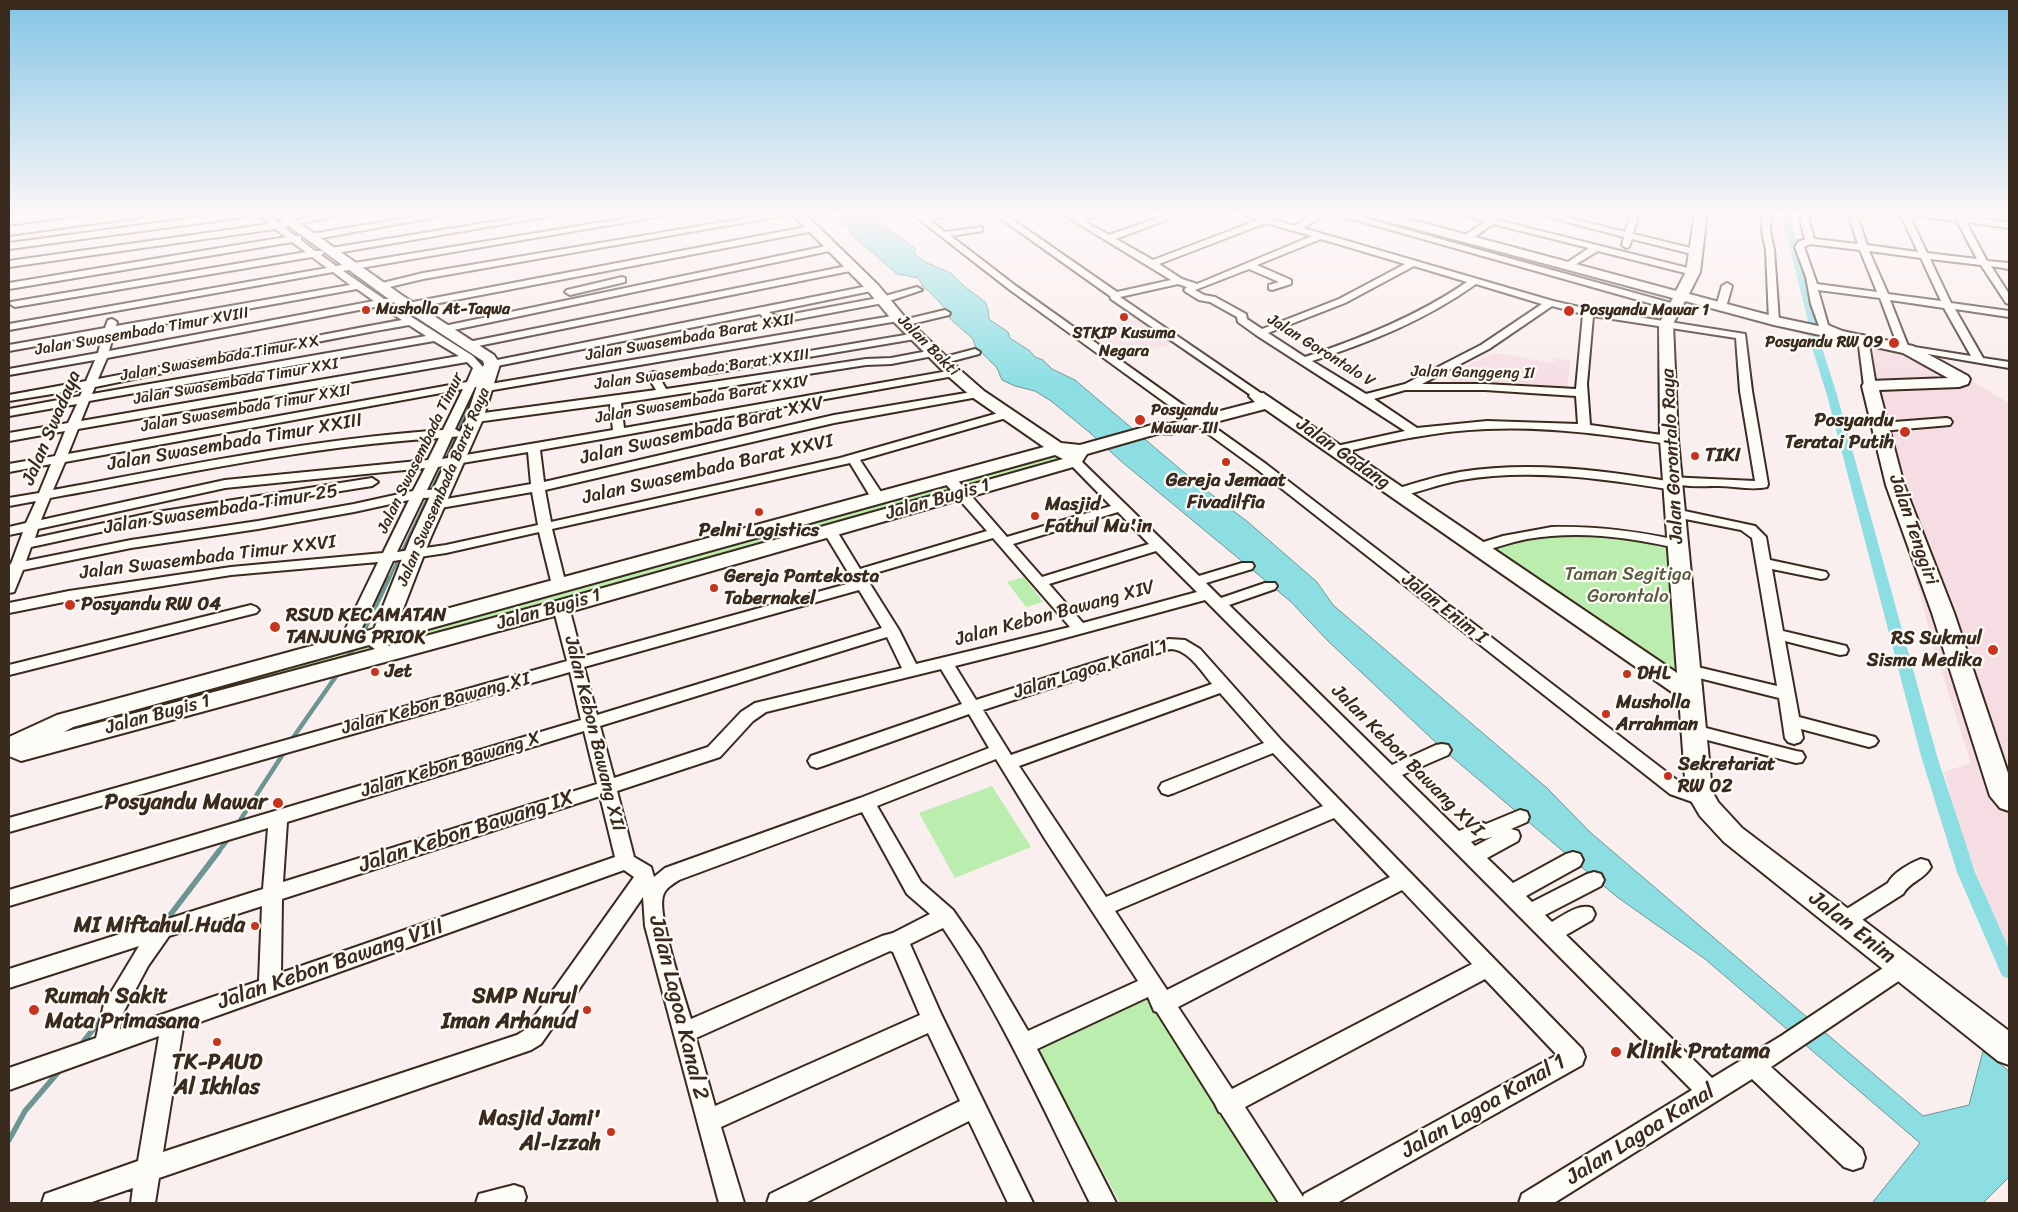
<!DOCTYPE html>
<html>
<head>
<meta charset="utf-8">
<style>
	body { margin:0 }
	#map { position:relative; width:2018px; height:1212px; overflow:hidden; background:#faeeee; font-family:Sriracha,sans-serif }
	canvas { display:block }
	.frame { position:absolute; inset:0; border:10px solid #3b2a1e; pointer-events:none }
</style>
</head>
<body>
<div id="map">
<canvas width="2018" height="1212"></canvas>
<div class="frame"></div>
</div>
<script>
const g = document.querySelector('canvas').getContext('2d');
g.lineJoin = 'round';
function fillPath(path, color) {
  g.fillStyle = color;
  g.fill(path, 'evenodd');
}
function strokePath(path, color, width, dash) {
  g.strokeStyle = color;
  g.lineWidth = width;
  g.lineCap = dash ? 'butt' : 'round';
  g.setLineDash(dash || []);
  g.stroke(path);
}
function label(font, color, halo, rows, align = 'center') {
  g.font = font + ' Sriracha,sans-serif';
  g.lineWidth = 4.5;
  g.setLineDash([]);
  g.textBaseline = 'middle';
  g.strokeStyle = halo;
  g.fillStyle = color;
  for (const [text, x, y, turn = 0] of rows) {
    g.save();
    g.translate(x, y);
    g.rotate((+turn || 0) * Math.PI / 180);
    g.textAlign = isNaN(turn) ? turn : align;
    if (halo) g.strokeText(text, 0, 0);
    g.fillText(text, 0, 0);
    g.restore();
  }
}
const built = new Path2D(`
	M1135,319L1172,344L1118,358L1082,332Z
	M1857,345L1919,350L2009,403V955L2006,952L1961,831L1944,772L1971,763L1932,642Z
	M1496,353L1553,363L1554,358L1570,360L1567,391L1460,385L1442,376Z`);
const green = new Path2D(`
	M1056,451L1064,460L818,531L89,727H67Z
	M1564,534L1669,545L1684,681L1494,548L1518,541Z
	M1024,577L1043,602L1026,607L1007,582Z
	M992,786L1031,847L955,878L919,813Z
	M1151,996L1282,1197L1273,1203H1120L1037,1048Z`);
const water = new Path2D(`
	M835,213H875L878,217L872,218L911,245L916,249L914,253L925,262L951,273L964,286L985,302L988,309L989,319L1008,332L1010,338L1030,351L1035,357L1043,360L1052,369L1075,380L1199,485L1248,522L1317,582L1333,605L1547,788L1591,833L1923,1116L1969,1105L1983,1051L2009,1071V1177L1983,1203H1872L1920,1143L1705,959L1617,897L1446,752L1328,641L1290,601L1122,462L1089,432L1051,401L1035,391L1015,386L1002,380L997,368L975,346L973,339L947,316L949,313C940,303 933,294 922,286V284L918,278L897,274L852,235L849,227L841,223V218Z`);
const streamFar3 = new Path2D(`
	M269,213L375,289
	M1361,213L1371,216
	M1645,290L1813,335
	M414,316L457,346
	M473,358L485,367`);
const streamFar2 = new Path2D(`
	M389,579L447,457L477,387`);
const streamFar1 = new Path2D(`
	M362,635L389,578
	M346,660L354,647
	M290,742L339,672
	M237,825L285,751
	M218,852L230,837`);
const stream = new Path2D(`
	M164,923L219,851
	M80,1046L102,1018
	M9,1140L25,1111L61,1069`);
const canal = new Path2D(`
	M1781,213H1789L1818,321V335L1837,395L1937,756L1975,872L2009,949V979L2002,976L1957,872L1921,756L1827,395L1808,335V321Z`);
const street = new Path2D(`
	M9,213H14L10,216Z
	M231,213H256L252,216L9,249V243Z
	M257,213H267L279,223L329,213H348L284,227L295,236H301V240L315,251H322L324,253L321,255L336,266L658,213H679L343,271L384,299H392L394,301L391,304L473,356L484,368L479,380L484,381L486,383L484,385L898,315L903,318L898,321L487,391L483,390L481,388L483,386L475,387L455,429L462,433L460,436L452,437L442,459L613,430L610,404L476,422L470,418L476,414L656,390L647,375L653,372L657,373L666,389L866,359L891,358L933,350L938,353L933,356L891,364L866,365L621,403L624,428L954,370L960,373L954,376L540,450L544,482L834,415L978,391L984,394L978,397L834,423L545,490L551,522L840,458L1009,410L1015,414L1013,416L860,460L885,498L883,501H873L850,463L552,529L566,585L564,588H554L552,585L539,532L446,553L393,561L360,632L357,636H347L344,632L378,562L231,575L69,601L9,613V603L69,591L231,567L383,553L409,500L354,512L258,529L131,548L23,570L14,592L9,593V565L11,564L23,532L9,535V527L26,523L36,501L9,506V498L39,493L51,464L9,472V464L55,456L65,431L9,441V433L68,423L77,404L9,416V409L80,396L83,389L9,401V395L86,381L95,360L9,375V369L98,353L103,334L9,351V345L105,328L108,320L112,319L117,322L116,326L350,285L333,272L9,330V324L327,268L312,257L15,307L10,304L11,302L306,252L292,242L9,289V283L286,237L275,229L9,267V261L270,224ZM357,289L374,301L109,351L114,333ZM380,306L402,320C300,338 199,360 98,379L107,358ZM409,325L426,336L92,394L95,387C200,366 304,343 409,325ZM434,341L459,356L81,421L89,401ZM467,362L473,368L467,382L68,454L78,429ZM463,389L443,430C312,439 183,466 53,490L65,462ZM439,438L428,460L225,480L41,520L50,498C179,475 308,446 439,438ZM528,452L531,484L435,501L428,505L435,509L532,492L538,525L446,545L397,552L423,498L441,497L448,493L441,489L427,490L438,467ZM425,468L413,491L354,504L258,521L131,540L26,561L31,547L151,521L372,486L378,482L372,478L151,513L35,538L38,529L225,488Z
	M436,213H457L311,240L307,237L311,234Z
	M547,213H568L331,254L326,251L331,248Z
	M777,213H798L423,279L381,289L376,286L378,284L423,273Z
	M911,213H921L924,216L939,213H958L930,220L945,232L982,227V231L951,236L1016,286L1266,464L1682,784L1707,793L1710,798L1707,803L1701,805L1670,794L1258,470L1010,290Z
	M993,213H1003L1117,292L1171,280L1061,213H1072L1078,217L1089,213H1102L1084,221L1109,235L1172,213H1185L1116,239L1153,260L1258,220L1238,213H1252L1294,226L1317,213H1328L1303,228L1553,301L1588,309L1745,334L1752,391L1768,484L1767,487C1749,491 1733,485 1715,486C1701,486 1695,487 1680,485L1679,489L1674,490C1604,479 1531,468 1461,480C1439,484 1419,492 1398,497L1393,496L1391,493L1393,490C1415,483 1438,476 1460,472C1529,461 1600,470 1667,481L1668,477L1755,481L1740,391L1736,338L1593,316L1587,384L1590,425L1669,436L1673,437L1675,440L1673,443L1669,444C1609,435 1548,426 1486,429C1435,431 1386,442 1336,454L1332,453L1330,450L1332,447L1405,431L1256,335L1238,322L1237,317L1210,302L1199,300L1186,292L1184,290L1187,287L1178,284L1120,297L1265,396L1259,399L1255,398L1111,299L1110,296ZM1266,223L1312,236L1197,284L1182,279L1159,264ZM1321,239L1405,264L1339,299L1262,329L1247,319L1246,314L1215,297L1204,295L1195,290L1249,269L1279,282L1269,285V289L1272,290L1291,284V280L1257,265ZM1414,266L1467,282C1417,316 1362,338 1305,357L1268,333L1345,303ZM1476,284L1542,304L1481,345L1405,384L1366,394L1312,361C1370,342 1426,320 1476,284ZM1552,306L1583,314L1576,389L1485,384H1422L1489,349ZM1405,390H1485L1576,396L1578,424L1487,421L1417,428L1374,399Z
	M1331,213H1346L1678,305L1679,307L1678,309H1670Z
	M1456,213H1471L1490,218L1496,213L1500,216L1497,220L1696,270L1698,272L1693,275L1598,251L1568,269L1565,268V264L1589,248L1493,224L1470,240H1464V236L1485,222Z
	M1533,213H1549L1625,232L1631,213H1639L1633,234L1699,250L1701,252L1696,255L1632,239L1629,247L1626,248L1622,245L1624,237Z
	M1763,213H1771L1770,231L1774,250L1779,321L1774,324L1769,321L1766,250L1762,231Z
	M1799,213H1807L1814,239L1858,244L1848,213H1856L1867,245L1918,252L1900,213H1908L1927,253L1977,259L1957,221L1916,216L1912,213L1954,215L1953,213H1961L1963,217L2009,222V228L1966,222L1987,261L2009,263V269L1991,266L2009,294V304L2006,303L1981,265L1930,259L1951,303L2009,311V317L1955,309L1983,358L2009,362V368L1899,349L1880,298L1818,290L1828,325L1847,333L1842,336L1820,329L1811,304L1806,277L1795,247L1799,241L1805,240ZM1810,244L1860,250L1877,292L1817,284L1804,247ZM1869,251L1921,258L1941,301L1888,294ZM1890,300L1944,308L1971,356L1908,346Z
	M811,226L814,227V231L408,309L403,306L408,303Z
	M831,245L835,248L834,250L444,332L439,329L444,326Z
	M852,265L855,266V270L468,348L463,345L468,342Z
	M622,277L625,278V282L570,295L565,292L567,290Z
	M1727,283L1732,286L1726,307L1725,309H1717L1716,307L1722,286Z
	M873,285L878,288L876,290L769,312L777,317L878,298L917,287L922,290L883,303L777,323L767,321L760,314L492,367L487,364L492,361Z
	M945,310L950,313L949,315L903,326L898,323L899,321Z
	M917,333L922,336L921,338L708,374L702,371L708,368Z
	M1863,335L1868,338L1876,386L1870,389L1864,386L1858,338Z
	M975,349L980,352L979,354L941,364L936,361L937,359Z
	M1946,418L1950,419L1952,422L1950,425L1881,431L1875,427L1881,423Z
	M1074,457L1078,458L1199,576L1242,563H1252L1254,566L1252,569L1206,583L1221,598L1265,583H1275L1277,586L1275,589L1229,605L1392,765L1436,745L1442,744L1448,745L1451,750L1448,755L1402,775L1459,831L1480,822L1486,824L1520,810L1527,812L1529,817L1527,822L1511,829L1518,831L1520,836L1518,841L1487,858L1513,883L1566,854L1573,852L1580,854L1583,860L1580,866L1526,896L1532,902L1587,874L1594,872L1601,874L1604,880L1601,886L1545,915L1552,922C1564,915 1579,903 1592,908L1595,914L1592,920L1566,935L1712,1078L1781,1036L1895,960L1902,958L1909,960L1913,967L1909,974L1771,1067L1862,1149L1865,1158L1862,1167L1853,1170L1844,1167L1752,1079L1554,1203H1519L1522,1194L1692,1090L1205,600L1039,645L955,666L976,700L1169,639L1185,640L1200,649L1282,741L1582,1049L1585,1057L1582,1065L1337,1203H1279L1221,1113L1219,1112L1215,1104L1157,1012L1154,1011L1148,997L1037,1049L1116,1203H1090C1044,1110 1001,1014 943,928L910,944L941,1014L1033,1203H1008L969,1121L805,1203H767L770,1194L960,1101L928,1033L721,1127L744,1203H719L645,926L643,897L541,1044L531,1050L159,1178L155,1203H131L133,1188L89,1203H42L45,1194L138,1161L159,1036L9,1090V1068L96,1038L104,1004L139,946L9,988V969L263,889L268,828L9,906V890L581,720L570,672L9,832V818L567,661L553,607L556,604H566L569,607L582,657L854,582L823,531L825,528H835L860,569L987,531L943,481L942,478L943,475H953L1007,537L1111,506L1070,464L1068,461L1070,458ZM1118,512L1149,544L1042,577L1013,544ZM993,538L1070,627L916,664L899,630L865,576ZM1156,551L1197,592L1083,623L1049,584ZM859,590L882,628L597,715L584,667ZM887,637L902,668L755,703L741,712L708,747L614,778L600,726ZM1170,649C1188,649 1201,671 1212,684L1011,755L983,710ZM941,669L962,704L811,756L808,761L811,766L817,768L823,766L969,714L989,748L860,798L665,868L654,877L651,867L634,857L617,791L720,757L753,721L766,712ZM1220,693L1264,743L1162,783L1159,788L1162,793L1168,795L1174,793L1273,753L1323,806L1106,897L1019,766ZM584,731L597,784L283,882L287,822ZM996,759L1045,839L1138,981L1028,1031L980,949L953,910L921,882L877,806ZM600,796L615,857L281,973L282,899ZM862,812L907,894L930,914L893,933L882,936L691,1019C684,995 657,915 663,896C665,888 673,884 679,880ZM1334,818L1390,877L1167,990L1115,911ZM1492,837L1475,846L1471,842L1480,838L1485,839ZM624,870L634,877L525,1030L517,1035L163,1152L183,1028ZM1402,890L1472,964L1232,1089L1178,1007ZM262,906L259,981L120,1029L123,1013L148,966L169,936ZM890,951L893,952L920,1015L715,1106L696,1038ZM1485,979L1557,1055L1304,1194L1303,1197L1245,1107Z
	M1675,509L1755,526L1766,537L1770,560L1826,572L1828,575L1826,578L1821,579L1772,569L1783,631L1846,646L1848,650L1846,654L1840,655L1785,641L1799,717L1875,737L1878,741L1875,745L1869,747L1801,729L1803,738L1800,742L1794,744L1788,742L1785,738L1779,698L1683,674L1681,670L1683,666L1689,665L1777,686L1752,538L1741,530L1670,516L1668,513Z
	M1552,527C1595,526 1635,531 1677,540L1684,544L1677,548C1628,537 1578,530 1527,539C1511,542 1495,548 1479,552L1472,548L1474,545L1503,536Z
	M251,605L256,607L259,610L256,613L9,675V665Z
	M1694,725L1796,751L1802,752L1805,757L1802,762L1796,763L1688,735L1685,731L1688,727Z
	M1921,859L1928,861L1931,867C1925,879 1909,882 1903,894L1851,927L1844,930L1837,927L1834,921L1837,915L1888,883C1893,873 1910,863 1921,859Z
	M514,1185L523,1188L526,1197L524,1203H476L479,1194Z`);
const secondary = new Path2D(`
	M112,213H147L141,217L9,235V227Z
	M271,213H285L403,296L494,355L500,364L483,419L430,539L398,622L1044,447L972,397L948,376L893,321L868,291L791,213H804L878,285L903,315L960,370L984,391L1061,443L1080,445L1159,423L1170,424L1255,402L1249,396L1251,393H1263L1677,673L1660,440L1659,324L1673,298L1367,216L1365,213H1386L1676,291L1686,272L1695,213H1707L1700,272L1689,294L1776,317L1913,346L1968,376L1970,379L1968,384L1959,387L1879,390L1904,485L1954,613L2009,776V811L2000,808L1990,796L1932,613L1886,485L1862,386L1864,383L1870,381L1948,378L1903,353L1774,325L1685,301L1673,324L1678,440L1712,791L1718,802L1742,828L2009,1031V1065L1998,1061L1724,842L1700,816L1686,792L1679,697L1265,409L1170,434L1160,433L1087,454L1080,465L569,612L21,761L9,756V737L57,715L374,629L410,539L466,419L484,364L483,361L393,302ZM1055,455L1063,459L553,602L388,646L392,639ZM369,645L375,649L64,732L73,727Z`);
const markers = [
	[366,310,5,"#c8321e"],
	[1569,311,6,"#c8321e"],
	[1124,317,5,"#c8321e"],
	[1894,343,6,"#c8321e"],
	[1140,420,6,"#c8321e"],
	[1905,432,6,"#c8321e"],
	[1695,456,5,"#c8321e"],
	[1226,462,5,"#c8321e"],
	[759,512,5,"#c8321e"],
	[1035,516,5,"#c8321e"],
	[714,588,5,"#c8321e"],
	[70,605,6,"#c8321e"],
	[275,627,6,"#c8321e"],
	[1993,650,6,"#c8321e"],
	[375,672,5,"#c8321e"],
	[1627,674,5,"#c8321e"],
	[1606,714,5,"#c8321e"],
	[1668,776,5,"#c8321e"],
	[278,803,6,"#c8321e"],
	[255,926,5,"#c8321e"],
	[34,1010,6,"#c8321e"],
	[587,1010,5,"#c8321e"],
	[217,1042,5,"#c8321e"],
	[1616,1052,6,"#c8321e"],
	[611,1132,5,"#c8321e"]
];
const farPoinames = [
	["Musholla At-Taqwa",376,310],
	["Posyandu Mawar 1",1580,311],
	["STKIP Kusuma",1124,334,"center"],
	["Negara",1124,352,"center"],
	["Posyandu RW 09",1883,343,"right"],
	["Posyandu",1151,411],
	["Mawar III",1151,429]
];
const farStreetnames = [
	["Jalan Swasembada Timur XVIII",142,332,-10],
	["Jalan Swasembada Barat XXII",690,338,-10],
	["Jalan Bakti",928,346,45],
	["Jalan Gorontalo V",1321,351,32],
	["Jalan Swasembada Timur XX",220,359,-10],
	["Jalan Swasembada Barat XXIII",702,370,-8],
	["Jalan Ganggeng II",1473,373,1],
	["Jalan Swasembada Timur XXI",236,382,-10],
	["Jalan Swasembada Barat XXIV",702,400,-10],
	["Jalan Swasembada Timur XXII",246,409,-10],
	["Jalan Swasembada Timur",421,453,-64],
	["Jalan Swasembada Barat Raya",444,487,-67]
];
const poiNames = [
	["Posyandu",1894,421,"right"],
	["Teratai Putih",1894,443,"right"],
	["TIKI",1705,456],
	["Gereja Jemaat",1226,481,"center"],
	["Fivadilfia",1226,503,"center"],
	["Masjid",1045,505],
	["Fathul Mu'in",1045,527],
	["Pelni Logistics",759,531,"center"],
	["Gereja Pantekosta",724,577],
	["Tabernakel",724,599],
	["Posyandu RW 04",81,605],
	["RSUD KECAMATAN",286,616],
	["TANJUNG PRIOK",286,638],
	["RS Sukmul",1982,639,"right"],
	["Sisma Medika",1982,661,"right"],
	["Jet",385,672],
	["DHL",1637,674],
	["Musholla",1616,703],
	["Arrahman",1616,725],
	["Sekretariat",1678,765],
	["RW 02",1678,787]
];
const streetNames = [
	["Jalan Swadaya",52,428,-67],
	["Jalan Swasembada Barat XXV",702,431,-13],
	["Jalan Swasembada Timur XXIII",235,443,-10],
	["Jalan Gadang",1343,454,35],
	["Jalan Gorontalo Raya",1673,456,-93],
	["Jalan Swasembada Barat XXVI",708,470,-13],
	["Jalan Bugis 1",938,500,-16],
	["Jalan Swasembada Timur 25",221,510,-9],
	["Jalan Tenggiri",1913,530,71],
	["Jalan Swasembada Timur XXVI",208,558,-7],
	["Jalan Enim I",1444,609,38],
	["Jalan Bugis 1",549,610,-16],
	["Jalan Kebon Bawang XIV",1055,614,-15],
	["Jalan Lagoa Kanal 1",1091,670,-17],
	["Jalan Kebon Bawang XI",436,704,-15],
	["Jalan Bugis 1",158,715,-15],
	["Jalan Kebon Bawang XII",594,734,76],
	["Jalan Kebon Bawang XVI",1407,761,45],
	["Jalan Kebon Bawang X",451,765,-17]
];
const parkNames = [
	["Taman Segitiga",1628,575],
	["Gorontalo",1628,597]
];
const nearPoinames = [
	["Posyandu Mawar",267,803],
	["MI Miftahul Huda",245,926],
	["Rumah Sakit",45,997,"left"],
	["Mata Primasana",45,1022,"left"],
	["SMP Nurul",577,997],
	["Iman Arhanud",577,1022],
	["Klinik Pratama",1627,1052,"left"],
	["TK-PAUD",217,1063,"center"],
	["Al Ikhlas",217,1088,"center"],
	["Masjid Jami'",601,1119],
	["Al-Izzah",601,1144]
];
const nearStreetnames = [
	["Jalan Kebon Bawang IX",467,832,-18],
	["Jalan Enim",1852,928,38],
	["Jalan Kebon Bawang VIII",331,965,-19],
	["Jalan Lagoa Kanal 2",678,1008,76],
	["Jalan Lagoa Kanal 1",1484,1107,-30],
	["Jalan Lagoa Kanal",1641,1135,-32]
];
fillPath(built, '#f6dde4');
fillPath(green, '#baedae');
fillPath(water, '#8cdee3');
strokePath(water, '#6c9694', 1);
strokePath(streamFar3, '#6c9694', 2.5);
strokePath(streamFar2, '#6c9694', 3);
strokePath(streamFar1, '#6c9694', 4.5);
strokePath(stream, '#6c9694', 5.5);
fillPath(canal, '#8cdee3');
strokePath(street, '#3b2a1e', 4);
strokePath(secondary, '#3b2a1e', 4);
fillPath(street, '#fdfcf7');
fillPath(secondary, '#fdfcf7');
const sky = g.createLinearGradient(0, 0, 0, 383);
sky.addColorStop(0, '#83c5e6');
sky.addColorStop(0.56, '#fdf7f7');
sky.addColorStop(1, '#fdf7f700');
g.fillStyle = sky;
g.fillRect(0, 0, 2018, 383);
for (const [x, y, r, color] of markers) {
  const dot = new Path2D();
  dot.arc(x, y, r, 0, 2 * Math.PI);
  g.fillStyle = color;
  g.fill(dot);
  strokePath(dot, '#fdfcf7', 2);
}
label('bold 16px', '#3b2a1e', '#fdfcf7', farPoinames, 'left');
label('16px', '#3b2a1e', '#fdfcf7', farStreetnames);
label('bold 19px', '#3b2a1e', '#fdfcf7', poiNames, 'left');
label('19px', '#3b2a1e', '#fdfcf7', streetNames);
label('19px', '#5b5b42', '#fdfcf7', parkNames);
label('bold 22px', '#3b2a1e', '#fdfcf7', nearPoinames, 'right');
label('22px', '#3b2a1e', '#fdfcf7', nearStreetnames);
</script>
</body>
</html>
